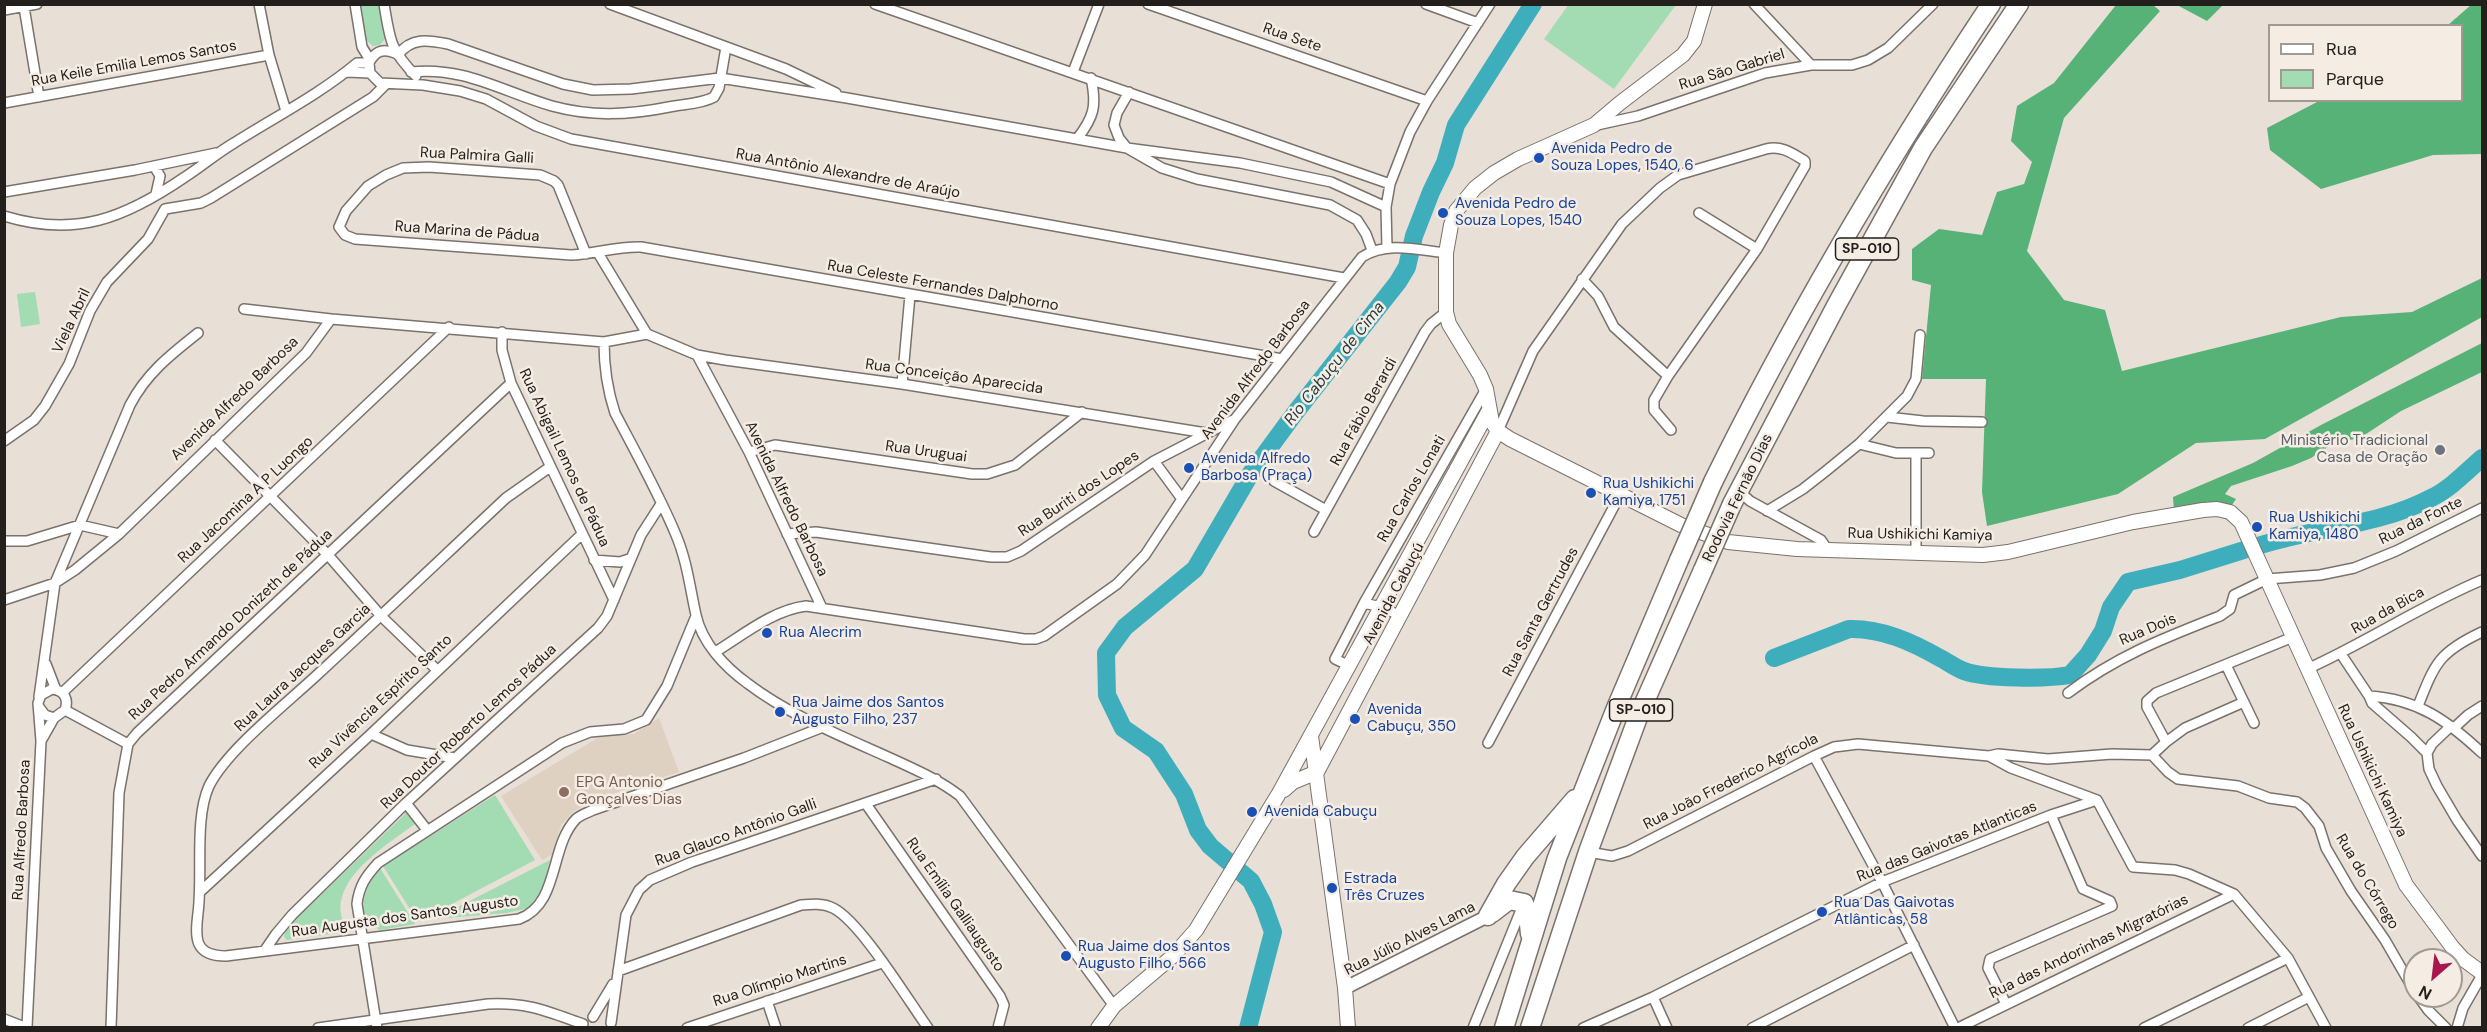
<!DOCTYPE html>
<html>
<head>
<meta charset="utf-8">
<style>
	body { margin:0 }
	#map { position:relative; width:2487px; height:1032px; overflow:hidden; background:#e8dfd6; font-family:"DM Sans",sans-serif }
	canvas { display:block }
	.frame { position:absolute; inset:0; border:6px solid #221f1c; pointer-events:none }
	.legend { position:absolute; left:2268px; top:24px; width:195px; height:78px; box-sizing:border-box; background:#f5ece3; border:2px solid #a19a93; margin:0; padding:8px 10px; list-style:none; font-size:18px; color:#221f1c }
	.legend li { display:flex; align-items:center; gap:12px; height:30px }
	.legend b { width:30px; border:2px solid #a19a93 }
	.north { position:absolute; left:2403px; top:948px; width:60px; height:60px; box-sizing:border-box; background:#f5ece3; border:2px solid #a19a93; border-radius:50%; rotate:208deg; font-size:16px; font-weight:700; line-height:24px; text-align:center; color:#221f1c }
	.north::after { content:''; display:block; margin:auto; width:21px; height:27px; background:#a9164f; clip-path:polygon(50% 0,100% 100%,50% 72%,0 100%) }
</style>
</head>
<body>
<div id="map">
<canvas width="2487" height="1032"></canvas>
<div class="frame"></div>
<ul class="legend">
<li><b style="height:8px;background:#fff"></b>Rua</li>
<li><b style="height:16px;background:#a3dcb3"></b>Parque</li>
</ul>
<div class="north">N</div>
</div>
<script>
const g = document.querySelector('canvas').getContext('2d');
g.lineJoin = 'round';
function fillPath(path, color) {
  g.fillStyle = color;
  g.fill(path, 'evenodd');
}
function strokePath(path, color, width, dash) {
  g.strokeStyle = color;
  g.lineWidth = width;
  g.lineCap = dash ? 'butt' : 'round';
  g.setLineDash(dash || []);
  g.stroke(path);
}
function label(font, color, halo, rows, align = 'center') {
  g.font = font + ' "DM Sans",sans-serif';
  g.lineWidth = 5;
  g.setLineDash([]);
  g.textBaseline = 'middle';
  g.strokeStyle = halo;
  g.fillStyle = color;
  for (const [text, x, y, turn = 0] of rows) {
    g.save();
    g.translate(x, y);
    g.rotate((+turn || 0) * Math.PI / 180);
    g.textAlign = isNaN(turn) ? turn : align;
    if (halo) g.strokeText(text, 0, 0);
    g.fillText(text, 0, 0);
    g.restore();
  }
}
const built = new Path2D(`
	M659,718L679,772L594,800L574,811L561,825L553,854L542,860L501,796L601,736L634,734Z`);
const green = new Path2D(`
	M1569,4H1676V5L1614,89L1544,39Z
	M359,5H380L386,38L380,45L373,46L365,39Z
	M35,292L40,324L21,327L17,294Z
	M495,795L535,860L418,922L383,866Z
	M407,812L416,823C390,843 335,875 341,914C342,920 344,926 346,932L287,940L284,937L285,930L291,924Z
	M550,860L543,887L529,908L506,913L434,919Z
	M380,868L415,924L380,930C352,918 365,885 380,868Z`);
const forest = new Path2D(`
	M2116,5H2153L2160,11L2064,118L2027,251L2064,300L2105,310L2122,371L2341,317L2412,312L2482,278V317L2265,439L2196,443L2118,494L1987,526L1982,492L1986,379H1922L1931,285L1912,280V249L1939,229L1982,235L1997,192L2024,184L2032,162L2011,141L2017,106L2054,83Z
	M2177,5L2223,4V5L2207,21Z
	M2471,5H2482V154L2433,155L2321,189L2270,150L2267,128L2319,101L2462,100V26L2448,25Z
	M2482,343V372L2401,411L2360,438L2334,443L2311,458L2292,466L2231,486L2225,494L2236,499L2230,508L2174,511L2173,497L2253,463L2321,425Z`);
const river = new Path2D(`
	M2261,545C2317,527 2378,526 2431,498C2450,489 2466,472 2482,458
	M1774,658L1849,629C1881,628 1912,642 1940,658C1948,662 1956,668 1964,671C1985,679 2048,679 2070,675L2088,655L2103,631L2111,607L2128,582L2180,570L2244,550
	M1248,1028L1273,932L1263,904L1251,881L1210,846L1198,830L1184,794L1156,751L1123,728L1107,695L1106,653L1125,627L1195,569L1251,473L1295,413L1398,282L1407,267L1414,236L1431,192L1445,163L1456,125L1533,4`);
const minor = new Path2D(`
	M259,4L269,55L286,111
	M355,4L362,47L370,60
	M384,4C390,40 390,50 416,76
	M610,4L786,69L836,93
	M875,4L1390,184
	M1148,4L1427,101
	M1426,4L1478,23
	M1754,4L1811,65
	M24,7L39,97
	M4,10L37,4
	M398,55C411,37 428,40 448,44L563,84L593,90L631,89L720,78L847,98L1127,148L1240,163L1331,182L1386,207
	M369,63L370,73L380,83L423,85L460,91L486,99L536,126L571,139L1344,278
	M369,63C375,51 383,48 395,53
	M347,72L370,73
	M411,72C464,66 503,92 552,106C592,117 629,115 669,107C683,104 702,104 714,97L719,88L726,47
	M1073,72L1099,4
	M1129,92L1117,113L1114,125L1119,138L1127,148L1162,168L1197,179L1330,205L1357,220L1366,234L1372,250
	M4,103L269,55
	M1597,125L1638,116L1765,73L1811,65H1852L1868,60L1888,48L1933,4
	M1077,139C1094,117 1097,106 1091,78
	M154,166L160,176L156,194
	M4,192L135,170L216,153
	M1699,213L1757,249
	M4,216C76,238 125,218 185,177C202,166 217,153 234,143C275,117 320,94 357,63H369
	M1387,248L1386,207L1390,184L1410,132L1427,101L1490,4
	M598,253L647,334
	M586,254L558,185L554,181L540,175L429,167L403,168L386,175L368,186L346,211L339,227L345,235L355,239L571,255C595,254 617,246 641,247L1282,359
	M1582,279L1598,296L1614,327L1668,376
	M244,309L331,319L604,342L647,334L697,355L725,360L902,384L1206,433
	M502,332V350L511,383L614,600
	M604,342C604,367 607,389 615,413C636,453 659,494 676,535C687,561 690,588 696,615C702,643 725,667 747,683C789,715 841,736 888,757C914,769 938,779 960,796L1114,1006
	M697,355L749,452L822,608
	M902,384L910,295
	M1887,417L1923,421L1982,422
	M1498,431L1533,351L1622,224L1660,188L1678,175L1766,149C1781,145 1792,153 1805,161V166L1757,249L1668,376L1654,400V410L1671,430
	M215,440L328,555L381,616L437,670
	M4,441L34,420L45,406L69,364L90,311L107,282L148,239L165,209L201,203L211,198L373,97L386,84
	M1859,444L1896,453H1929
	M749,452L775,445L972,474H987L1015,465L1082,412
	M1916,453V552
	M1154,461L1182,499
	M550,467L506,498C443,557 380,617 317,675C286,704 227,750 209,786C194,819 203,875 198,913C195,938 194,956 226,956L519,919C560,904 549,847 576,819C580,815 587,813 593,810L744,758L823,727
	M1274,481L1326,510
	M1739,491L1750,501L1821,540L1827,549
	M1767,511L1803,489L1826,471L1859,444L1907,396L1916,379L1920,335
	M1314,532L1425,332L1431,324L1446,312
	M787,534L816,532L991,557H1007L1021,551L1154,461L1233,420
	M4,541H27L80,525L119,534
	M594,560L620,562L629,559
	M4,600L55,583L75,570L119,534L306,353L331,319
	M1364,603L1381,607L1401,616
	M715,652C743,635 773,610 806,606L1024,639H1036L1044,636L1117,584L1145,555L1235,419L1362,257C1387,241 1418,250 1446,253
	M2341,654L2369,696L2372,703L2411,737L2427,753L2429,769L2437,786L2457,820L2482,856
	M46,664L56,690
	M2226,665L2254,723
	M1350,666L1335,659L1364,603L1486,389
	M2307,669C2367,642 2422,605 2482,580
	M62,693L449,327
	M2068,693C2117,656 2164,638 2220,616L2230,609L2234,595L2267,579L2320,575L2354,568L2396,551L2482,508
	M2369,696C2418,699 2448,721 2482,753
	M39,697L55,583L130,405C146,374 170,355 198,333
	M2418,706C2435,663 2439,652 2482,632
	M65,710L128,744
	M2454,728L2468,715L2482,706
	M371,734L407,750L455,758
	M41,741L54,718
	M2166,742L2185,728L2244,702
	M1488,743L1620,495
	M2427,753L2432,744L2451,726
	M2152,755L2168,772L2178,779L2238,786L2269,798L2297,802L2305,808L2319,826L2326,848L2351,891L2385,940L2415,992
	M2152,755L2166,742L2147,707V701L2156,693L2293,637
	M1814,756L1882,882L1955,1028
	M1989,756L1998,754L2048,759L2112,754L2152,755
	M2097,800L2133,867L2175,870L2189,874L2234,894L2288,958L2326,1028
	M406,803L427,830
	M866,804L1000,996L1004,1005L998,1028
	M1588,852L1612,856L1628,851L1814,756L1834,747L1858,744L1989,756L2011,768L2097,800
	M201,891L371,734L582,534
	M265,950L276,934L292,915L406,803L598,628L607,616L641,535L661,504
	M618,971L801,905C812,904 823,903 833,908C860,921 908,1000 928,1028
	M2418,996L2428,1010L2446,1028
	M1653,997L1667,1028
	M767,1001L776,1028
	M2006,1004L1988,968L1990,959L2112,906L2110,901L2083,889L2051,815
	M593,1017L613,984
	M4,1019L27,1028
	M611,1023L626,915L639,890L650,880L692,862L936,779
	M27,1027L41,741L38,703L41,695L52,689C64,690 69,699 65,710L54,718L45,715L39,707
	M111,1028L119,793L128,744L137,733L511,383
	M318,1028L488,1004C527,1002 546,1011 583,1024
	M377,1028L357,904C359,886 366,876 378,863L562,743L590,732L624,729L646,720L667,686L696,616
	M687,1028L882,963
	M1473,1028L1523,905
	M1583,1028L1653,997L1882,882L2051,815L2097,800
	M1752,1028L1914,945
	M1958,1028L2234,894
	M2144,1028L2288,958
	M2248,1028L2309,997
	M2457,1028L2463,1008L2482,975`);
const tertiary = new Path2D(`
	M1345,988L1488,916`);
const secondary = new Path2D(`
	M1705,4L1694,41L1683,55L1620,103L1594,125L1518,159L1494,173L1475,188L1456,211L1451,225L1446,253V312L1449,324L1480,375L1486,389L1492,422L1498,431L1510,439L1681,525L1728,542L1797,549L1983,555L2008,552L2133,522L2203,510L2217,509L2230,512L2241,522L2406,885L2453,948L2463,959L2482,973
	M1311,736L1345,988L1348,1028
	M1317,772L1498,431
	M1284,790L1293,782L1317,772
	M1098,1028L1114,1006L1173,956L1196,930L1278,795L1489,410`);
const motorway = new Path2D(`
	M1713,482C1794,317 1889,158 1991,4
	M1732,504L1836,306L1923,148L2019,4
	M1492,913L1509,900L1524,903L1528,914L1530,934
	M1488,916L1506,884L1525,857L1575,799
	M1504,1028L1557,858L1616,708L1679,560
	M1530,1028L1588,852L1638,717L1703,570`);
const motorwayBridge = new Path2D(`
	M1679,560L1713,482
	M1703,570L1732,504`);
const markers = [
	[1539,158,6,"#1a4fb4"],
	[1443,213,6,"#1a4fb4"],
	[2440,450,6,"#6b7280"],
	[1189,468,6,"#1a4fb4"],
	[1591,493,6,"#1a4fb4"],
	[2257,527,6,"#1a4fb4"],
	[767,633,6,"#1a4fb4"],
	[780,712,6,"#1a4fb4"],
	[1355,719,6,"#1a4fb4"],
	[564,792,6,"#8d6e63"],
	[1252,812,6,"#1a4fb4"],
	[1332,888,6,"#1a4fb4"],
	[1822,912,6,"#1a4fb4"],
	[1066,956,6,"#1a4fb4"]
];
const shields = [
	[1867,249,63],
	[1641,710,63]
];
const shieldNames = [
	["SP-010",1867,249],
	["SP-010",1641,710]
];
const streetNames = [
	["Rua Sete",1292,38,19],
	["Rua Keile Emilia Lemos Santos",134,64,-10],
	["Rua São Gabriel",1732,70,-17],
	["Rua Palmira Galli",477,156,3],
	["Rua Antônio Alexandre de Araújo",848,174,10],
	["Rua Marina de Pádua",467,232,4],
	["Rua Celeste Fernandes Dalphorno",943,286,10],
	["Viela Abril",72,321,-65],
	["Avenida Alfredo Barbosa",1256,370,-53],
	["Rua Conceição Aparecida",954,377,8],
	["Avenida Alfredo Barbosa",235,399,-44],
	["Rua Fábio Berardi",1364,412,-61],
	["Rua Uruguai",926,452,8],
	["Rua Abigail Lemos de Pádua",564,458,65],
	["Rua Carlos Lonati",1412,489,-60],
	["Rua Buriti dos Lopes",1079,494,-34],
	["Rodovia Fernão Dias",1738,498,-64],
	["Avenida Alfredo Barbosa",786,499,64],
	["Rua Jacomina A P Luongo",246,500,-43],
	["Rua da Fonte",2421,521,-26],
	["Rua Ushikichi Kamiya",1920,535,1],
	["Avenida Cabuçú",1394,594,-62],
	["Rua da Bica",2388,611,-29],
	["Rua Santa Gertrudes",1541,612,-62],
	["Rua Pedro Armando Donizeth de Pádua",231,625,-43],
	["Rua Dois",2148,630,-23],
	["Rua Laura Jacques Garcia",303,668,-43],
	["Rua Vivência Espírito Santo",381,702,-43],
	["Rua Doutor Roberto Lemos Pádua",469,727,-43],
	["Rua Ushikichi Kamiya",2372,771,65],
	["Rua João Frederico Agrícola",1731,782,-27],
	["Rua Alfredo Barbosa",22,830,-87],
	["Rua Glauco Antônio Galli",736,833,-20],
	["Rua das Gaivotas Atlanticas",1947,842,-22],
	["Rua do Córrego",2367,882,59],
	["Rua Emília Galliaugusto",955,905,55],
	["Rua Augusta dos Santos Augusto",405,917,-8],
	["Rua Júlio Alves Lama",1410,939,-27],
	["Rua das Andorinhas Migratórias",2089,947,-26],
	["Rua Olímpio Martins",780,981,-18]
];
const transitNames = [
	["Avenida Pedro de",1551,149],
	["Souza Lopes, 1540, 6",1551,166],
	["Avenida Pedro de",1455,204],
	["Souza Lopes, 1540",1455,221],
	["Avenida Alfredo",1201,459],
	["Barbosa (Praça)",1201,476],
	["Rua Ushikichi",1603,484],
	["Kamiya, 1751",1603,501],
	["Rua Ushikichi",2269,518],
	["Kamiya, 1480",2269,535],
	["Rua Alecrim",779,633],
	["Rua Jaime dos Santos",792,703],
	["Augusto Filho, 237",792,720],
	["Avenida",1367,710],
	["Cabuçu, 350",1367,727],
	["Avenida Cabuçu",1264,812],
	["Estrada",1344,879],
	["Três Cruzes",1344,896],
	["Rua Das Gaivotas",1834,903],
	["Atlânticas, 58",1834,920],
	["Rua Jaime dos Santos",1078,947],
	["Augusto Filho, 566",1078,964]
];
const worshipNames = [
	["Ministério Tradicional",2428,441],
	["Casa de Oração",2428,458]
];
const educationNames = [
	["EPG Antonio",576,783],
	["Gonçalves Dias",576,800]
];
const waterNames = [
	["Rio Cabuçu de Cima",1335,364,-52]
];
fillPath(built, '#ded1c2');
fillPath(green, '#a3dcb3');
fillPath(forest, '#56b276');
strokePath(river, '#3eaebd', 18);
strokePath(minor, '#7a726b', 12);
strokePath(tertiary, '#7a726b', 15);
strokePath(secondary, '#7a726b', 16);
strokePath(motorway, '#7a726b', 21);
strokePath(minor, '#fff', 9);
strokePath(tertiary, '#fff', 12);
strokePath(secondary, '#fff', 14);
strokePath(motorway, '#fff', 18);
strokePath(motorwayBridge, '#7a726b', 21, []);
strokePath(motorwayBridge, '#fff', 18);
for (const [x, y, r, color] of markers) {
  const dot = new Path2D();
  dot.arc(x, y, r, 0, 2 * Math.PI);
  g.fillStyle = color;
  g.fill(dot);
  strokePath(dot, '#f5ece3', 2);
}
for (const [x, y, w] of shields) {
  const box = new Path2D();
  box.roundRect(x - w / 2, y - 11, w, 22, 4.5);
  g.fillStyle = '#f5ece3';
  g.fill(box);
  strokePath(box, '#221f1c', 1.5);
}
label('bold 14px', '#221f1c', null, shieldNames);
label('15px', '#221f1c', '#f5ece3', streetNames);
label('15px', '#164399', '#f5ece3', transitNames, 'left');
label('15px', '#5b616d', '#f5ece3', worshipNames, 'right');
label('15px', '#785e54', '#f5ece3', educationNames, 'left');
label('italic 16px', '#223b3f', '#f5ece3', waterNames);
</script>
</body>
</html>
